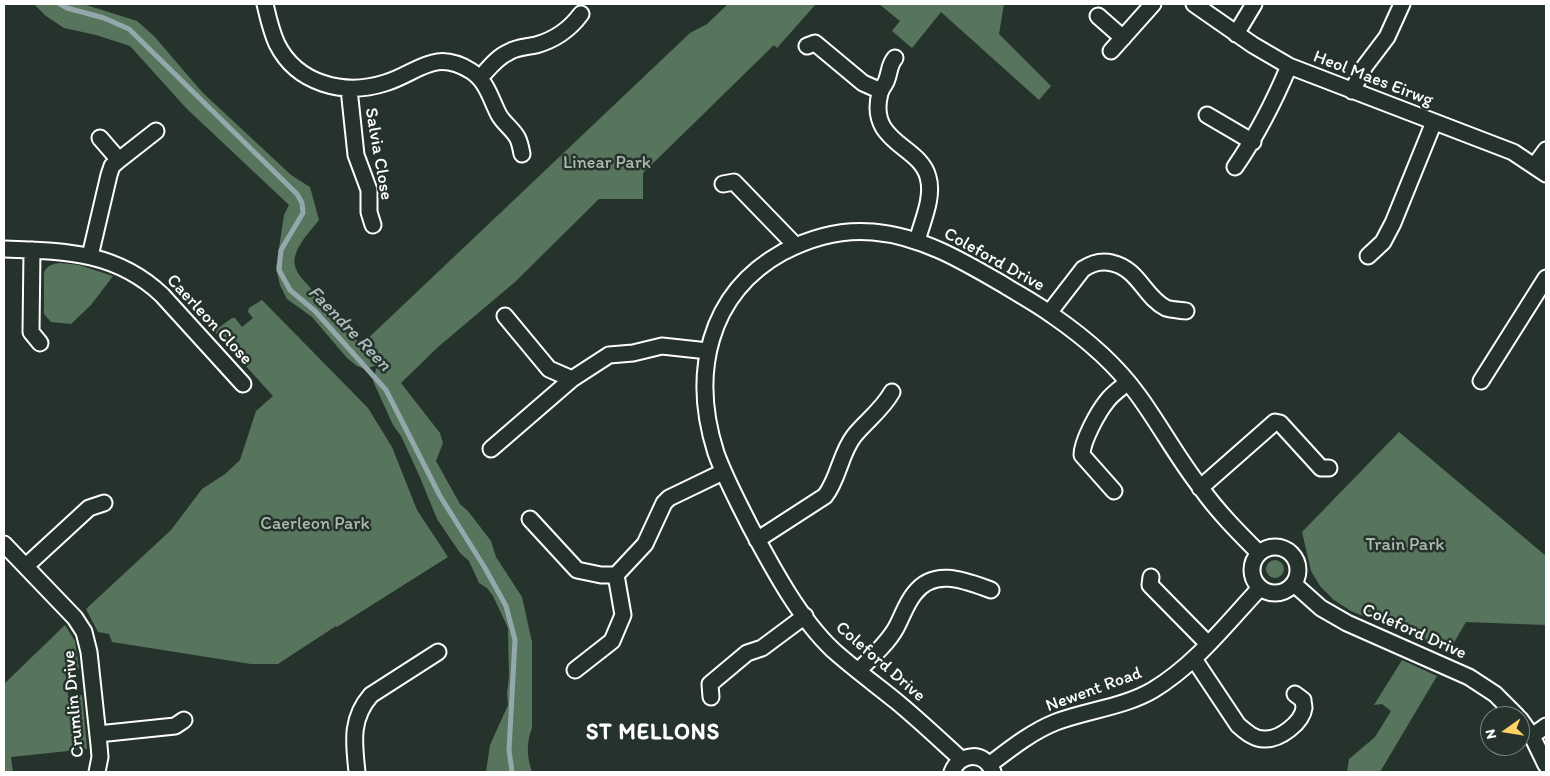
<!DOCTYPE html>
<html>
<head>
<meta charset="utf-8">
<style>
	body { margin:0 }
	#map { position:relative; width:1550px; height:776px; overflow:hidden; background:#26332d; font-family:Itim,sans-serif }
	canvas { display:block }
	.frame { position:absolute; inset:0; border:5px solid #fff; pointer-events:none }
	.north { position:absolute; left:1480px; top:706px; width:50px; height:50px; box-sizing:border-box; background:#26332d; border:1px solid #7d8581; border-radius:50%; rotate:257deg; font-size:14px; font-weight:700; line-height:20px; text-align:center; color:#fff }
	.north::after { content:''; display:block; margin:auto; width:18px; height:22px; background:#ffd166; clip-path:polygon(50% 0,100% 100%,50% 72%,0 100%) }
</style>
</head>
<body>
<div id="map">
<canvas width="1550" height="776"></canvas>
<div class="frame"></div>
<div class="north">N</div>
</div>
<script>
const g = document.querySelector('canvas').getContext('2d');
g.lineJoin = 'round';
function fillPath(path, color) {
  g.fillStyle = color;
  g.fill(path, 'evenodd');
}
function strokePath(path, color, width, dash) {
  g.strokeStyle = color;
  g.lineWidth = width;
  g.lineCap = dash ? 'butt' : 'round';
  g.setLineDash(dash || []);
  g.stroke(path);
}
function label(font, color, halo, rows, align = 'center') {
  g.font = font + ' Itim,sans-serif';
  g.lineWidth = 5;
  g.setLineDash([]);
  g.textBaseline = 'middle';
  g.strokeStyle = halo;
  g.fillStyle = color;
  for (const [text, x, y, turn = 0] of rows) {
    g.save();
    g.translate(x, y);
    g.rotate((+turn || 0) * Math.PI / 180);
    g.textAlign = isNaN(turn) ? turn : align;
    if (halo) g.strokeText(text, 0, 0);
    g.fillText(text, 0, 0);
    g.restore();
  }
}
const green = new Path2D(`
	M34,4H83L137,21L154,36L202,92L291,175L310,187L319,220C309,233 289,252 296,269C300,279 308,283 313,292L361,345L690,33L707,24L728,4H816L777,48L774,45L643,173V199H599L515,282L438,347L401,383L440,433L443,443L436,461L460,504L468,511L491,541L496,557L522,597L532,642V728C526,743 527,757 532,772H486L490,745L508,705L507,693L509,678L508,628L493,596L487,588L479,583L469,561L460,553L437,519L419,475L401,436L393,425L373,381L377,365L365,369L357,366L347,358L312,317L287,299L280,285L276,268L284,215L289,205L186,108L130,46L96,35L64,28L46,16Z
	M879,4H1004L999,34L1051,86L1039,100L941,12L912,48L892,31L900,21Z
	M60,263L79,265L113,276L91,305L71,324L51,322L44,314V272C48,265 52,264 60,263Z
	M262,300L368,408L392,447L417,510L448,557L337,627L336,626L278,664H251L112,642L109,634L98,632L86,609L171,530L202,489L225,474L240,460L256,411L273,396L214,331L232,318H235L242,327L253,318L248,312L249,308Z
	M1399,432L1546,556V625L1466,622L1449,651L1351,611L1334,600L1320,586L1311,571L1302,532Z
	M1266 569a9 9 0 1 1 18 0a9 9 0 1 1-18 0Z
	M65,625L75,641L79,669L65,670L68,696L82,695L87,749L11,757L13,772H4V684Z
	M1402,660L1437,676L1380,772H1347L1349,759L1375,737L1391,711L1382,704L1374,705Z`);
const stream = new Path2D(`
	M60,4L67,8L104,18L129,29L297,194L302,203L303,213L281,250L279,270L290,290L315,311L386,390L440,496L485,568L506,606L515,640L509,750L512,772`);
const minor = new Path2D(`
	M265,4C268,17 271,31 277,44C297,84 344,96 385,83C418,73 434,48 471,71C487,81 491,100 499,115C504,124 514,130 518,139C520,143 521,149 522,154
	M1194,4L1253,45L1289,66L1513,152L1546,174
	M1098,16L1123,38
	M1236,34L1254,4
	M807,46L815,43L863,83L881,91
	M1111,51L1153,4
	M895,58C889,65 890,71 887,79C886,84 881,88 880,93C867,143 920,145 928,177C934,197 922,222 917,241
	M480,78C488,69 497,57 509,52C517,47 527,47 536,45C554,40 570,29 581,14
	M349,89L356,155L369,190V212L373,225
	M1352,91L1365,66L1387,37L1402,4
	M1207,115L1253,142
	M100,138L119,160
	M1535,165L1546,150
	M1235,167C1257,135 1274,102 1289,66
	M723,184L734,182L795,245
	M4,249C63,251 116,251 162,295L243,384
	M32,250L31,332L40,343
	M90,256L109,175L112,166L119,160L156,131
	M1368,256L1383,242L1393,223L1434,122
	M1049,313L1083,269C1092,263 1101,260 1112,263C1139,269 1144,297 1166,308C1172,310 1180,310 1186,311
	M505,316L549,369L572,379
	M1481,381L1546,278
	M491,449L572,379L609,355L633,353L662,346L708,351
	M1200,488L1275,422L1280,423L1321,468H1329
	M1114,491L1082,455C1082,441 1098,412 1107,401C1112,394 1121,388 1128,382
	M530,519L577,570L601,575H616
	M757,540L825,496C839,478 840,454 854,436C866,421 882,410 892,392
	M4,544L75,618L84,632L89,652L99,745L100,757L97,772
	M1252 570a23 23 0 1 1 46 0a23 23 0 1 1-46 0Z
	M26,566L89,508L104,503
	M1151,577L1150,585L1208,644
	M1294,584L1321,608L1347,623L1469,677L1495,694L1517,716
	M1194,659L1238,725C1246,732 1255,740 1266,739C1280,739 1302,723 1304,708C1304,705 1303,703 1303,700L1295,694
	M575,670L612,641L623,615L616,575L645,544L664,503L669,498L723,472
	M858,671C871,658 887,644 896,628C902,617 906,604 914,594C934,567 966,581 991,590
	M711,697L710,684L747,653L762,648L805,616
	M1520,719L1532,736L1546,765
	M98,734L175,726L184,720
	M1532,736L1546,726
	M961,759C940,740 919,720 896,701C875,684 853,668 833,650C799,618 772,567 750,526C738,502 725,478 716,453C691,375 707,294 783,252C810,238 841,229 873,232C921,236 963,261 1004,285C1020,295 1037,304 1052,315C1084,337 1115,363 1138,395C1160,425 1178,459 1201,488C1218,512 1238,532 1259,553
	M989,765C1010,749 1031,732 1056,722C1088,710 1124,707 1153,690C1196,664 1227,623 1260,588
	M357,772C354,743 350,719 371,695L438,652
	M952,772C960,752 985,751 993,772`);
const streetNames = [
	["Heol Maes Eirwg",1373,79,21],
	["Salvia Close",378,154,80],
	["Coleford Drive",994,260,29],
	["Caerleon Close",209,320,47],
	["Coleford Drive",1414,632,24],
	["Coleford Drive",880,662,41],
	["Newent Road",1094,690,-20],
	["Crumlin Drive",74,704,-95]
];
const parkNames = [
	["Linear Park",607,163],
	["Caerleon Park",315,524],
	["Train Park",1405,545]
];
const waterNames = [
	["Faendre Reen",349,329,46]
];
const districtNames = [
	["ST MELLONS",653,733]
];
fillPath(green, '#57745c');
strokePath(stream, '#94a8ab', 5);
strokePath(minor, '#fff', 19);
strokePath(minor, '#26332d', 15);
label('18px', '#fff', '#26332d', streetNames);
label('18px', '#abbaae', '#26332d', parkNames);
label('italic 19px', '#aebec0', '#26332d', waterNames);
g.letterSpacing = '1px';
label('bold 22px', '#fff', '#26332d', districtNames);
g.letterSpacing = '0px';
</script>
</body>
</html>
